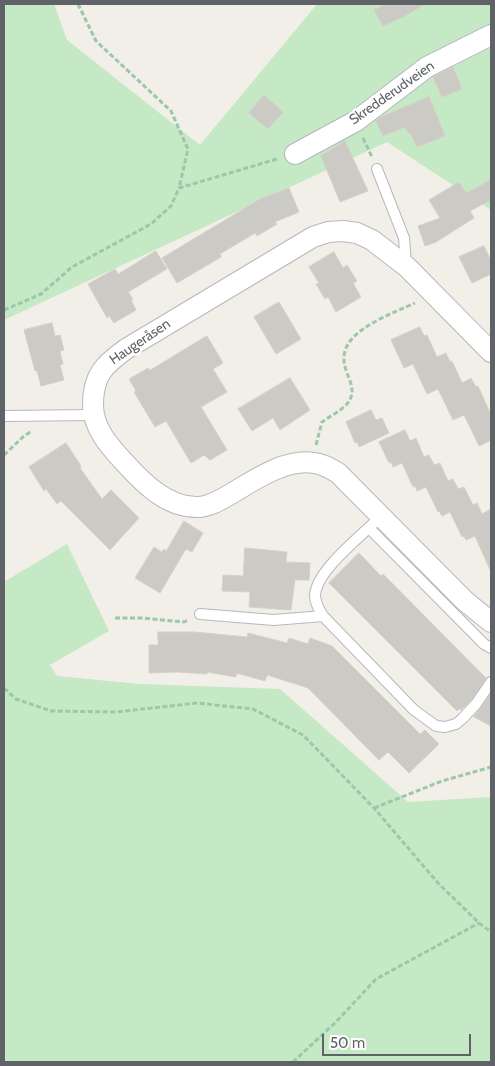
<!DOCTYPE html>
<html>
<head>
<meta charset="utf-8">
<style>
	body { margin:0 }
	#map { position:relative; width:495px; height:1066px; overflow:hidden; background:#f1efe8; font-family:Cabin,sans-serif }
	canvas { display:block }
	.frame { position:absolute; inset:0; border:5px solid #5f6368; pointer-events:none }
	.scale { position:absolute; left:322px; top:1034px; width:149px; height:22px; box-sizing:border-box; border:2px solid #5f6368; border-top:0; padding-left:6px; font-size:15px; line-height:18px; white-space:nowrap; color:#5f6368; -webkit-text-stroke:4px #fff; paint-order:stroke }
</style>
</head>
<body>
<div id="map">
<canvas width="495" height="1066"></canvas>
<div class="frame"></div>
<div class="scale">50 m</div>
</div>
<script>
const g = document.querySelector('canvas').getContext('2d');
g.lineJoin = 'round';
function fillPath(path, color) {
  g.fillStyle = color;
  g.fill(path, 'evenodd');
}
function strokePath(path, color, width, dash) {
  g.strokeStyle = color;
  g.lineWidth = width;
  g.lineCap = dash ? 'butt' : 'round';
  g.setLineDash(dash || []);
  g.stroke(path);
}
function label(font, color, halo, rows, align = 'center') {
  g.font = font + ' Cabin,sans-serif';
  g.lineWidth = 5;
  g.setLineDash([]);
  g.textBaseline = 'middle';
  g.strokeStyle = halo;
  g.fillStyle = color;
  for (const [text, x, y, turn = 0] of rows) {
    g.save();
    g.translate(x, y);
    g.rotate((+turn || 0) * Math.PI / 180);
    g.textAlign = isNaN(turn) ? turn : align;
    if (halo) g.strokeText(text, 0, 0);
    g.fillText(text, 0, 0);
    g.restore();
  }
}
const green = new Path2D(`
	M4,4H54L67,40L200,145L317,4H491V210L387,142L4,320Z
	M67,544L109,631L50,665L57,676L140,684L280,689L408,802L491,797V1062H4V582Z`);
const building = new Path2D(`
	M387,4H425L403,17L383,26L374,10Z
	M453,67L462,89L442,97L433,77Z
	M264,95L283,112L268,129L249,113Z
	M429,97L445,136L417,147L410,132L408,133L405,127L383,136L376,121L381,117Z
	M345,141L368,191L340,202L321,156Z
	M491,180V200L470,211L474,218L436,242L425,246L418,226L440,218L429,200L459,182L466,193Z
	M289,188L299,212L275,222L277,224L257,236L255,233L220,254L221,257L177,283L162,258L260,199Z
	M484,246L491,261V274L472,283L459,257Z
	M156,251L167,269L128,292L133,299L131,300L136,310L114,323L109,316L107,318L88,284L115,269L118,274Z
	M334,252L343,268L347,265L357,281L353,283L361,297L336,312L328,297L325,299L316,284L319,283L309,267Z
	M279,302L301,339L276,354L254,317Z
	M52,323L55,336L60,335L64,350L60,351L63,364L60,365L64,380L41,386L37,371H35L24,330Z
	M420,327L424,336L427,335L437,357L446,353L450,362L452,361L462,383L471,378L476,387L478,386L491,415V440L479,446L464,415L453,420L438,389L427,394L413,364L404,368L391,340Z
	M207,336L223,363L213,369L227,392L201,407L227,450L210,460L204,455L191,463L166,421L155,427L134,392L136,391L129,379L148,368L150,370Z
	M290,378L310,410L280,430L273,418L252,431L238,409Z
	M371,410L376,420L382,418L389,433L359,447L357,442L355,443L346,422Z
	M405,430L410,441L416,438L424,457L429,455L434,465L440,463L448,481L453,479L458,489L464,487L473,505L477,503L482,514L491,509V572L475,536L466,540L464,536L462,537L450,512L442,516L439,511L438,512L426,487L417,491L415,486L413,487L402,463L393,467L391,462L389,463L379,442Z
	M66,443L81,466L80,468L102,499L111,490L139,518L110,550L61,501L57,504L46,489L44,491L29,467Z
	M184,521L203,533L192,552L186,549L160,593L135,578L154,547L162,552L164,549L166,551Z
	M245,548L287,552L286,562L310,563L309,580H295L291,610L249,607L250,592L222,591L223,575L243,576Z
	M359,553L381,576L383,574L486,678L471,700L461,710L459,709L457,711L329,583Z
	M158,632H195L247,637L248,633L287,643L289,638L308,644L310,638L332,646L420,734L425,730L439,744L409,773L388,752L379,760L308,688L267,675L265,681L236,673V677L207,672V674L177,672L149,673V645H158Z
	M491,694V726L474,717Z`);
const path = new Path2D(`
	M78,4L96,41L171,111L188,149L179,188
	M363,138L372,157
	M4,310L41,294L72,267L151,224L171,206L179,188L277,159
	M316,445L322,422C330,416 341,411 347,404C363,385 335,370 347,346C357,326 395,312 415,303
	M4,455L24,436L32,431
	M115,618H142L184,622L188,620
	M4,688L16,699L51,711L116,712L197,703L253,709L303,735L374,808L438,883L479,923L491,932
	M374,808L442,781L491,767
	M293,1062L336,1022L376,979L479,923`);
const lane = new Path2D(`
	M377,169L404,238L406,265
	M4,416L93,415
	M381,516C363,535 317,569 315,595C315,603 319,609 323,616L414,710L436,726L445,727L456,724L463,718L476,704L491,682
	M369,528L484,644L491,648
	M200,614L274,620L323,616`);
const street = new Path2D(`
	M295,154L356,121L427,67L491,35
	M491,352L407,267L372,240L357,233L343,231L328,232L313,237L126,349C104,365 93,375 93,405C93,428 109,446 125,463C144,484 168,508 198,507C209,507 220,500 229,495C253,481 285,458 314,463C323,464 330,468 338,473L465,601L491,622`);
const streetNames = [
	["Skredderudveien",392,93,-35],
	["Haugeråsen",140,342,-34]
];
fillPath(green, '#c5e8c5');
fillPath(building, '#cccac5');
strokePath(building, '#d6d1c6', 1);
strokePath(lane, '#b5b8bc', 12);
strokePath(street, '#b5b8bc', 22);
strokePath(path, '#9cc7a9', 3, [5, 2.5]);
strokePath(lane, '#fff', 10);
strokePath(street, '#fff', 20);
label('14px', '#5f6368', '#fff', streetNames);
</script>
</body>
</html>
